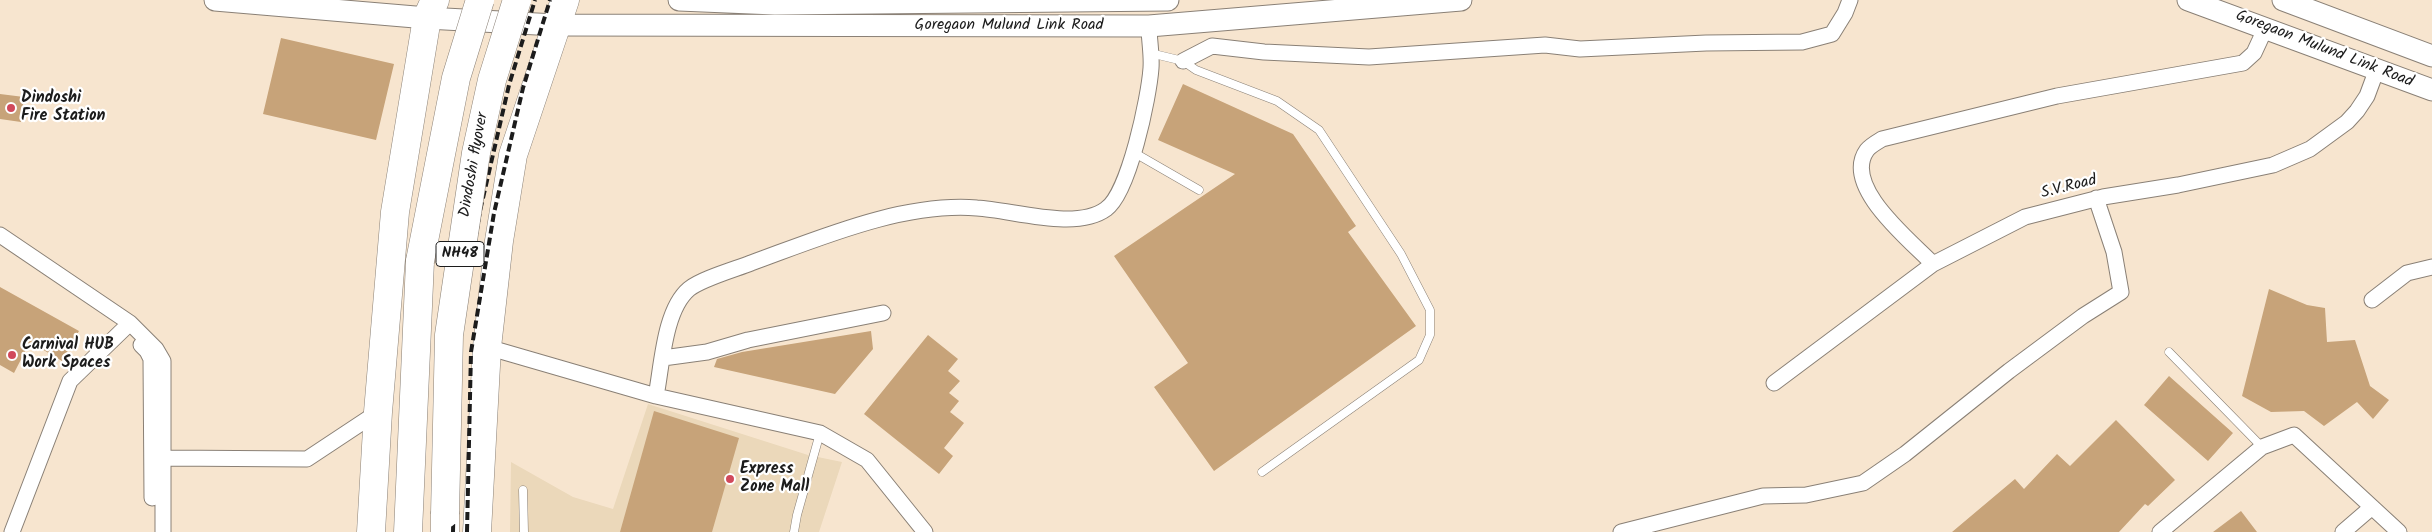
<!DOCTYPE html>
<html>
<head>
<meta charset="utf-8">
<style>
	body { margin:0 }
	canvas { display:block; background:#f7e5cf }
</style>
</head>
<body>
<canvas width="2432" height="532"></canvas>
<script>
const g = document.querySelector('canvas').getContext('2d');
g.lineJoin = 'round';
function fillPath(path, color) {
  g.fillStyle = color;
  g.fill(path, 'evenodd');
}
function strokePath(path, color, width, dash) {
  g.strokeStyle = color;
  g.lineWidth = width;
  g.lineCap = dash ? 'butt' : 'round';
  g.setLineDash(dash || []);
  g.stroke(path);
}
function label(font, color, halo, rows, align = 'center') {
  g.font = font + ' Kalam,sans-serif';
  g.lineWidth = 4.5;
  g.setLineDash([]);
  g.textBaseline = 'middle';
  g.strokeStyle = halo;
  g.fillStyle = color;
  for (const [text, x, y, turn = 0] of rows) {
    g.save();
    g.translate(x, y);
    g.rotate((+turn || 0) * Math.PI / 180);
    g.textAlign = isNaN(turn) ? turn : align;
    if (halo) g.strokeText(text, 0, 0);
    g.fillText(text, 0, 0);
    g.restore();
  }
}
const built = new Path2D(`
	M648,404L808,455L842,462L819,532H510L511,462L573,497L613,509Z`);
const building = new Path2D(`
	M281,38L394,64L376,140L263,114Z
	M1183,84L1293,134L1356,226L1348,232L1416,326L1214,471L1154,387L1188,363L1114,256L1235,174L1158,140Z
	M0,94L24,97L21,122L0,119Z
	M0,287L79,331L62,361L30,342L14,373L0,365Z
	M2269,289L2307,305L2325,308L2327,342L2355,340L2370,386L2389,400L2373,419L2357,402L2324,426L2304,411L2271,412L2242,396Z
	M871,331L873,349L835,394L714,367L717,359L742,352Z
	M928,335L958,359L948,371L960,381L949,393L959,401L950,412L964,423L944,448L953,456L939,474L864,414Z
	M2169,376L2233,433L2208,461L2144,405Z
	M654,411L739,438L712,532H620Z
	M2116,420L2175,480L2148,506L2145,504L2119,532H1952L2015,479L2024,489L2057,454L2070,466Z
	M2241,511L2257,532H2213Z`);
const lane = new Path2D(`
	M1150,53L1183,61L1196,70L1277,101L1319,130L1401,254L1430,310V335L1419,360L1262,472
	M1133,152L1199,190
	M2169,352L2262,447
	M523,490L524,532
	M794,532L797,515L820,433`);
const street = new Path2D(`
	M1183,61L1212,46L1264,52L1369,57L1545,45L1580,49L1706,43L1802,42L1832,34L1845,13L1850,0
	M0,235L130,323L156,349L163,361V532
	M1933,264C1911,241 1841,186 1867,150C1870,146 1877,142 1882,139L2057,96L2243,63L2254,53L2266,27
	M2372,300L2407,273L2432,267
	M141,345L147,351L151,359L152,498
	M487,347L656,396L820,433L867,460L925,532
	M663,358L707,352L748,340L883,313
	M1774,383L1933,264L2025,217L2103,197L2178,185L2273,165L2310,149L2347,122L2357,111L2367,96L2377,69
	M656,396C662,366 664,310 689,289C701,279 736,269 751,263C820,238 903,202 977,208C1013,210 1076,231 1106,209C1129,193 1149,97 1151,68C1152,54 1149,40 1149,26
	M164,458L307,459L378,412
	M12,532L70,381L130,323
	M1621,532L1763,496L1806,495L1863,483L1905,454L2009,371L2083,316L2121,292L2114,252L2096,198
	M2160,532L2262,447L2294,435L2399,532
	M2343,532L2372,507`);
const secondary = new Path2D(`
	M215,0L427,18L555,25L1149,26L1461,0
	M679,0L775,4L1168,0
	M2188,0L2432,90
	M2283,0L2432,56`);
const highway = new Path2D(`
	M371,532L378,412L395,212L427,18L435,0
	M408,532L420,261
	M445,532V514
	M477,532L487,347L499,241L513,155L565,0`);
const rail = new Path2D(`
	M453,532L457,351L480,211L509,85L535,0
	M467,532L471,352L494,213L523,88L550,0`);
const highwayBridge = new Path2D(`
	M420,261L456,78L480,0
	M445,514L449,335L476,153L492,80L517,0`);
const markers = [
	[11,108,5,"#d1495b"],
	[12,355,5,"#d1495b"],
	[730,479,5,"#d1495b"]
];
const shields = [
	[460,254,48]
];
const shieldNames = [
	["NH48",460,254]
];
const streetNames = [
	["Goregaon Mulund Link Road",1009,26],
	["Goregaon Mulund Link Road",2324,50,21],
	["Dindoshi flyover",475,165,-80],
	["S.V.Road",2069,188,-14]
];
const poiNames = [
	["Dindoshi",21,99],
	["Fire Station",21,117],
	["Carnival HUB",22,346],
	["Work Spaces",22,364],
	["Express",740,470],
	["Zone Mall",740,488]
];
fillPath(built, '#ebd8ba');
fillPath(building, '#c7a379');
strokePath(lane, '#8a8076', 9);
strokePath(street, '#8a8076', 17);
strokePath(secondary, '#8a8076', 23);
strokePath(highway, '#8a8076', 29);
strokePath(lane, '#fff', 8);
strokePath(street, '#fff', 15);
strokePath(secondary, '#fff', 21);
strokePath(highway, '#fff', 28);
strokePath(rail, '#1c1c1c', 4, [8, 4]);
strokePath(highwayBridge, '#8a8076', 29, []);
strokePath(highwayBridge, '#fff', 28);
for (const [x, y, r, color] of markers) {
  const dot = new Path2D();
  dot.arc(x, y, r, 0, 2 * Math.PI);
  g.fillStyle = color;
  g.fill(dot);
  strokePath(dot, '#fff', 2);
}
for (const [x, y, w] of shields) {
  const box = new Path2D();
  box.roundRect(x - w / 2, y - 12.5, w, 25, 4);
  g.fillStyle = '#fff';
  g.fill(box);
  strokePath(box, '#1c1c1c', 1);
}
label('bold 15px', '#1c1c1c', null, shieldNames);
label('16px', '#1c1c1c', '#fff', streetNames);
label('bold 16px', '#1c1c1c', '#fff', poiNames, 'left');
</script>
</body>
</html>
